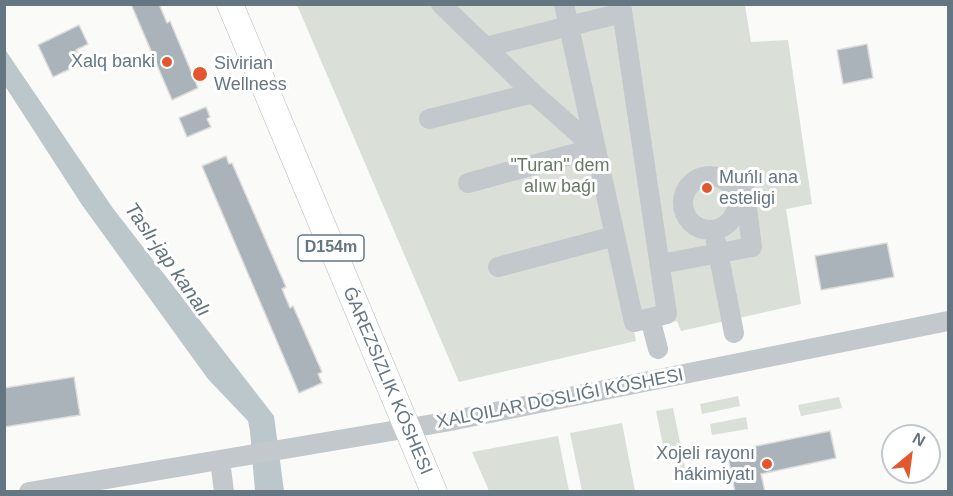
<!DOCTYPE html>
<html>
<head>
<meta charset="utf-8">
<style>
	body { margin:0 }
	#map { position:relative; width:953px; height:496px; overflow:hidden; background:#fafaf8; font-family:Helvetica,sans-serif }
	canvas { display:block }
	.frame { position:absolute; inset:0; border:6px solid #657683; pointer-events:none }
	.north { position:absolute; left:881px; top:424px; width:60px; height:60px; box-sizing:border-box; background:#fff; border:2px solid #c1c8cd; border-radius:50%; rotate:29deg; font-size:16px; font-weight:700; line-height:24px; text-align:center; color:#657683 }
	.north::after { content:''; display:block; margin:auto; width:21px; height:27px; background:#e4572e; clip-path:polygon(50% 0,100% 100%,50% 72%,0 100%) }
</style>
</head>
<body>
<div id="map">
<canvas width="953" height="496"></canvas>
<div class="frame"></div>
<div class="north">N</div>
</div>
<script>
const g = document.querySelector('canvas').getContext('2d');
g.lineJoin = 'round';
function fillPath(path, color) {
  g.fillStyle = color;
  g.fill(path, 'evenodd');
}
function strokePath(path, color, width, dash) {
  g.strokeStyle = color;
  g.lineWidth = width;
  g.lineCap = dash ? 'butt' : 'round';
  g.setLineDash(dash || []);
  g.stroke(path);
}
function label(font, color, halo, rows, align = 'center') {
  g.font = font + ' Helvetica,sans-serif';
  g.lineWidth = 6;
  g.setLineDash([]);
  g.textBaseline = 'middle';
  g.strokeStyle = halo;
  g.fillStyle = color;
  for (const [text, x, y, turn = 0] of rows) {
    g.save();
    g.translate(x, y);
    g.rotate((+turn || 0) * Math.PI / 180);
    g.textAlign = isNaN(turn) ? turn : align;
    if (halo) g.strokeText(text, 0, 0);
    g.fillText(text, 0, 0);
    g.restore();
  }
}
const green = new Path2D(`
	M297,5H745L751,42L788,40L812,204L786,209L801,304L681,331L677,321L634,331L636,341L459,382Z
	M738,396L740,406L702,414L700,404Z
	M839,397L842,408L801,416L798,405Z
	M673,408L687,477L680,478L675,454L665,455L656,411Z
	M746,417L748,429L712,435L710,424Z
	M622,423L635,491H582L570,433Z
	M558,436L569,491H489L472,452Z`);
const water = new Path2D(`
	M4,48L112,207L274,416L284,491H255L250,431L248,421L208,379L82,205L5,86Z`);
const building = new Path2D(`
	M131,4H159L167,23L170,21L198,88L172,100Z
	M79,25L88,44L76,50L83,63L53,77L38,45Z
	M867,44L873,78L843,84L837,50Z
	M206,107L210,117L207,119L211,127L187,137L179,118Z
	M226,156L229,164L232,163L286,287L282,289L290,308L293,306L322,372L318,374L322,383L299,393L202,166Z
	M887,243L894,277L821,290L815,256Z
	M74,377L80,415L4,427V388Z
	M830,431L836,458L761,474L765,492H735L727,452Z`);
const minor = new Path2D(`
	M441,4L533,93L595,148
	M564,4L634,322L667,314L621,4
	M485,47L622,13
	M429,119L533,93
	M683 203a27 27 0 1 1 54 0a27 27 0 1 1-54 0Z
	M468,183L595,148
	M716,242L734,333
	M660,264L752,247L745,192
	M498,267L615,236
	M650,318L658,349
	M220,460L224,492
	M29,492L445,422L948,321`);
const major = new Path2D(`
	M230,4L434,492`);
const markers = [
	[167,62,6,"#e4572e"],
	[200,74,8,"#e4572e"],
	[707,188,6,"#e4572e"],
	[767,464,6,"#e4572e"]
];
const shields = [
	[331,248,66]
];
const shieldNames = [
	["D154m",331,248]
];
const poiNames = [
	["Xalq banki",155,62],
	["Sivirian",214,64,"left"],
	["Wellness",214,85,"left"],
	["Muńlı ana",719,178,"left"],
	["esteligi",719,199,"left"],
	["Xojeli rayonı",755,454],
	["hákimiyatı",755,475]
];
const parkNames = [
	["\"Turan\" dem",560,166],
	["alıw baǵı",560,187]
];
const streetNames = [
	["ǴAREZSIZLIK KÓSHESI",387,381,67],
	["XALQILAR DOSLIǴI KÓSHESI",560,399,-11]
];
const waterNames = [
	["Taslı-jap kanalı",167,260,55]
];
fillPath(green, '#dadfd7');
fillPath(water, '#bbc7cb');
fillPath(building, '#aab3b9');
strokePath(building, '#dcdcda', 1.5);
strokePath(major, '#b5babe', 27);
strokePath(minor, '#c3c8cc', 20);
strokePath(major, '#fff', 26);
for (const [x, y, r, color] of markers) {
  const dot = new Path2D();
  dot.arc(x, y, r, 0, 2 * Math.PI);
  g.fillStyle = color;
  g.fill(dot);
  strokePath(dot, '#fff', 2);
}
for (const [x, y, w] of shields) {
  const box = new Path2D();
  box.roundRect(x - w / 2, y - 13, w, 26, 4.5);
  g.fillStyle = '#fff';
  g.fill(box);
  strokePath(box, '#657683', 1.5);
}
label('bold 16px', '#657683', null, shieldNames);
label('18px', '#657683', '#fff', poiNames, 'right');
label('18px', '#687a64', '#fff', parkNames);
label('18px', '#657683', '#fff', streetNames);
label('italic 20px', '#60757c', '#fff', waterNames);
</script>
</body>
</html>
